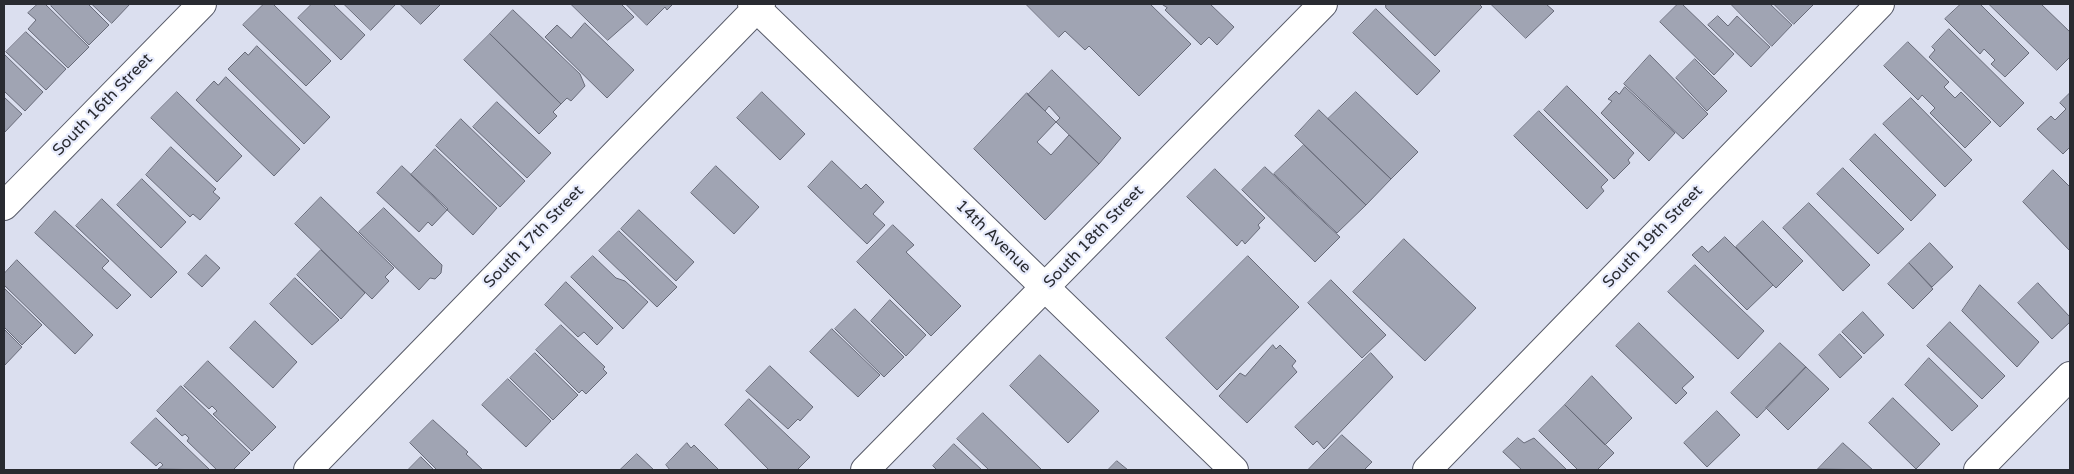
<!DOCTYPE html>
<html>
<head>
<meta charset="utf-8">
<style>
	body { margin:0 }
	#map { position:relative; width:2074px; height:474px; overflow:hidden; background:#dbdfef; font-family:"Varela Round",sans-serif }
	canvas { display:block }
	.frame { position:absolute; inset:0; border:5px solid #292b31; pointer-events:none }
</style>
</head>
<body>
<div id="map">
<canvas width="2074" height="474"></canvas>
<div class="frame"></div>
</div>
<script>
const g = document.querySelector('canvas').getContext('2d');
g.lineJoin = 'round';
function fillPath(path, color) {
  g.fillStyle = color;
  g.fill(path, 'evenodd');
}
function strokePath(path, color, width, dash) {
  g.strokeStyle = color;
  g.lineWidth = width;
  g.lineCap = dash ? 'butt' : 'round';
  g.setLineDash(dash || []);
  g.stroke(path);
}
function label(font, color, halo, rows, align = 'center') {
  g.font = font + ' "Varela Round",sans-serif';
  g.lineWidth = 4.5;
  g.setLineDash([]);
  g.textBaseline = 'middle';
  g.strokeStyle = halo;
  g.fillStyle = color;
  for (const [text, x, y, turn = 0] of rows) {
    g.save();
    g.translate(x, y);
    g.rotate((+turn || 0) * Math.PI / 180);
    g.textAlign = isNaN(turn) ? turn : align;
    if (halo) g.strokeText(text, 0, 0);
    g.fillText(text, 0, 0);
    g.restore();
  }
}
const building = new Path2D(`
	M38,4H45L89,47L68,68L28,29L36,20L28,13Z
	M53,4H88L109,25L89,45L51,6Z
	M92,4H130L112,23Z
	M264,4H273L331,61L306,86L243,25Z
	M312,4H333L365,35L341,60L298,18Z
	M344,4H396L371,30Z
	M400,4H441L421,24Z
	M571,4H621L634,17L608,40Z
	M626,4H673L667,10L665,7L647,25Z
	M1026,4H1150L1191,44L1139,96L1089,46L1085,50L1065,31L1059,37Z
	M1162,4H1210L1234,27L1217,45L1209,37L1201,45L1165,10L1167,8Z
	M1386,4H1479L1482,7L1435,56L1386,8Z
	M1491,4H1546L1554,11L1526,38Z
	M1678,4H1682L1734,54L1714,75L1660,22Z
	M1731,4H1770L1792,25L1772,46Z
	M1774,4H1814L1794,24Z
	M1961,4H1980L2029,53L2005,77L1991,64L1995,60L1984,49L1980,54L1945,19Z
	M1989,4H2041L2070,32V57L2057,70Z
	M1376,9L1440,71L1417,95L1353,33Z
	M513,10L580,74L585,86L571,101L567,98L561,104L490,34Z
	M1718,16L1728,26L1737,16L1770,47L1751,67L1708,25Z
	M585,23L634,70L607,98L545,37L557,25L571,38Z
	M1949,29L2024,103L2000,127L1929,57L1935,50L1932,47Z
	M26,32L66,69L46,90L6,52Z
	M490,34L561,104L553,112L557,116L539,134L464,60Z
	M1908,42L1949,82L1944,87L1955,98L1961,92L1991,122L1965,148L1930,113L1935,108L1922,95L1918,100L1884,66Z
	M257,46L330,117L304,144L228,69L245,52L248,55Z
	M4,54L43,92L25,111L4,91Z
	M1650,55L1708,114L1683,139L1624,84Z
	M1695,59L1727,91L1707,111L1676,78Z
	M1052,70L1121,138L1099,164L1056,122L1060,118L1049,106L1045,111L1028,95Z
	M226,77L300,149L274,176L196,100L214,81L218,85Z
	M1567,86L1634,153L1628,160L1630,163L1614,179L1544,110Z
	M1625,87L1675,133L1649,161L1601,113L1612,101L1608,99L1616,91L1619,94Z
	M177,92L242,156L217,182L151,118Z
	M762,92L805,134L780,160L737,118Z
	M1356,92L1418,152L1391,179L1328,119Z
	M1027,93L1056,122L1037,142L1051,155L1069,135L1099,164L1045,220L974,149Z
	M2070,93V147L2063,154L2037,129L2051,116L2055,120L2066,109L2060,103Z
	M4,97L22,114L4,133Z
	M1911,98L1972,160L1945,187L1883,124Z
	M497,102L551,153L527,178L473,127Z
	M1319,110L1391,179L1366,205L1295,136Z
	M1539,111L1608,180L1601,187L1604,191L1587,209L1514,136Z
	M461,119L525,181L500,207L436,146Z
	M1875,134L1936,195L1911,221L1850,160Z
	M1304,145L1366,205L1337,233L1274,174Z
	M171,147L216,189L213,192L220,198L200,220L193,214L190,217L146,175Z
	M435,149L497,208L473,235L411,175Z
	M832,161L861,189L866,184L884,202L873,214L885,225L867,244L808,187Z
	M402,166L448,209L432,226L428,222L419,232L377,193Z
	M716,166L759,207L734,234L691,193Z
	M1265,167L1340,237L1315,262L1242,190Z
	M1843,168L1904,229L1878,254L1817,194Z
	M1215,169L1265,218L1258,225L1260,228L1245,244L1242,240L1237,246L1187,197Z
	M2053,170L2070,187V251L2023,202Z
	M142,179L186,222L161,248L117,205Z
	M321,197L394,268L385,277L389,281L372,299L295,224Z
	M102,199L177,272L151,298L76,226Z
	M1809,203L1870,265L1843,291L1783,228Z
	M384,208L442,265L441,273L435,279L430,278L419,290L359,232Z
	M639,210L694,262L676,281L621,229Z
	M55,211L109,261L102,268L131,295L117,309L35,233Z
	M1763,221L1803,261L1776,288L1736,247Z
	M893,225L914,245L906,252L961,306L931,336L857,262Z
	M619,231L677,287L657,307L599,251Z
	M1725,237L1773,285L1747,310L1692,255L1702,246L1708,252Z
	M1404,239L1476,308L1425,361L1353,292Z
	M1930,243L1953,267L1932,287L1909,263Z
	M321,250L365,293L341,319L297,275Z
	M206,255L220,268L202,287L188,274Z
	M593,256L616,278L625,281L648,302L623,329L571,277Z
	M1248,256L1299,307L1217,390L1166,338Z
	M17,260L93,335L75,354L4,285V274Z
	M1909,263L1933,289L1913,309L1888,284Z
	M1695,265L1764,331L1738,359L1668,292Z
	M295,278L339,320L312,345L270,304Z
	M1331,280L1386,335L1362,358L1308,303Z
	M566,282L613,328L597,345L584,332L578,337L545,305Z
	M2038,283L2070,317V322L2052,339L2018,303Z
	M1980,285L2039,342L2017,367L1962,311Z
	M4,288L42,325L22,345L4,327Z
	M890,300L926,335L906,356L871,321Z
	M855,309L904,357L884,377L835,329Z
	M1863,312L1884,335L1864,354L1842,332Z
	M255,321L297,362L273,388L230,348Z
	M1950,322L2005,376L1982,399L1927,346Z
	M1639,323L1694,377L1682,388L1687,393L1676,404L1616,346Z
	M561,325L605,367L603,369L607,373L586,394L582,390L579,393L536,350Z
	M4,329L22,347L4,366Z
	M832,329L880,375L858,397L810,352Z
	M1840,334L1862,357L1840,378L1819,355Z
	M1780,343L1806,367L1757,418L1731,393Z
	M1273,345L1276,349L1280,345L1296,361L1292,366L1297,372L1247,423L1219,396L1240,373L1245,376Z
	M535,353L578,395L553,420L510,378Z
	M1371,353L1393,377L1324,449L1317,441L1313,445L1295,427Z
	M1040,355L1099,411L1068,443L1010,386Z
	M1929,358L1978,406L1952,431L1905,385Z
	M208,361L276,427L252,451L213,414L217,411L212,406L209,409L184,386Z
	M770,366L813,407L800,421L798,419L788,429L746,391Z
	M1806,367L1829,389L1788,430L1766,408Z
	M1592,376L1632,418L1605,445L1565,405Z
	M508,379L551,421L526,447L482,405Z
	M181,386L250,453L233,470H217L187,441L189,438L185,434L182,436L157,411Z
	M1893,398L1940,444L1916,469L1869,423Z
	M749,399L810,457L797,470H769L725,425Z
	M1565,405L1614,453L1597,470H1578L1539,431Z
	M1717,411L1740,435L1707,467L1684,443Z
	M983,413L1042,470H989L957,439Z
	M156,418L210,470L158,469L163,465L160,462L156,466L131,443Z
	M433,420L468,452L466,454L483,470H437L410,443Z
	M1342,435L1372,462L1364,470H1308Z
	M1518,438L1524,443L1534,438L1567,470H1522L1503,452Z
	M687,443L691,448L694,445L719,470H670L666,465Z
	M1843,443L1873,470L1818,469Z
	M954,444L982,470H937L933,466Z
	M637,454L654,470H620Z
	M421,457L434,470H408Z
	M1117,461L1128,470H1108Z`);
const minor = new Path2D(`
	M752,4L1234,470
	M4,206L202,4
	M308,470L761,4
	M1427,470L1880,4
	M1978,470L2070,376`);
const tertiary = new Path2D(`
	M865,470L1323,4`);
const streetNames = [
	["South 16th Street",103,105,-46],
	["South 17th Street",534,237,-46],
	["14th Avenue",993,237,44],
	["South 18th Street",1094,237,-46],
	["South 19th Street",1653,237,-46]
];
fillPath(building, '#a0a4b3');
strokePath(building, '#686b79', 1);
strokePath(minor, '#585b69', 30);
strokePath(tertiary, '#585b69', 30);
strokePath(minor, '#fff', 28);
strokePath(tertiary, '#fff', 28);
label('16px', '#292b31', '#e8ecfd', streetNames);
</script>
</body>
</html>
